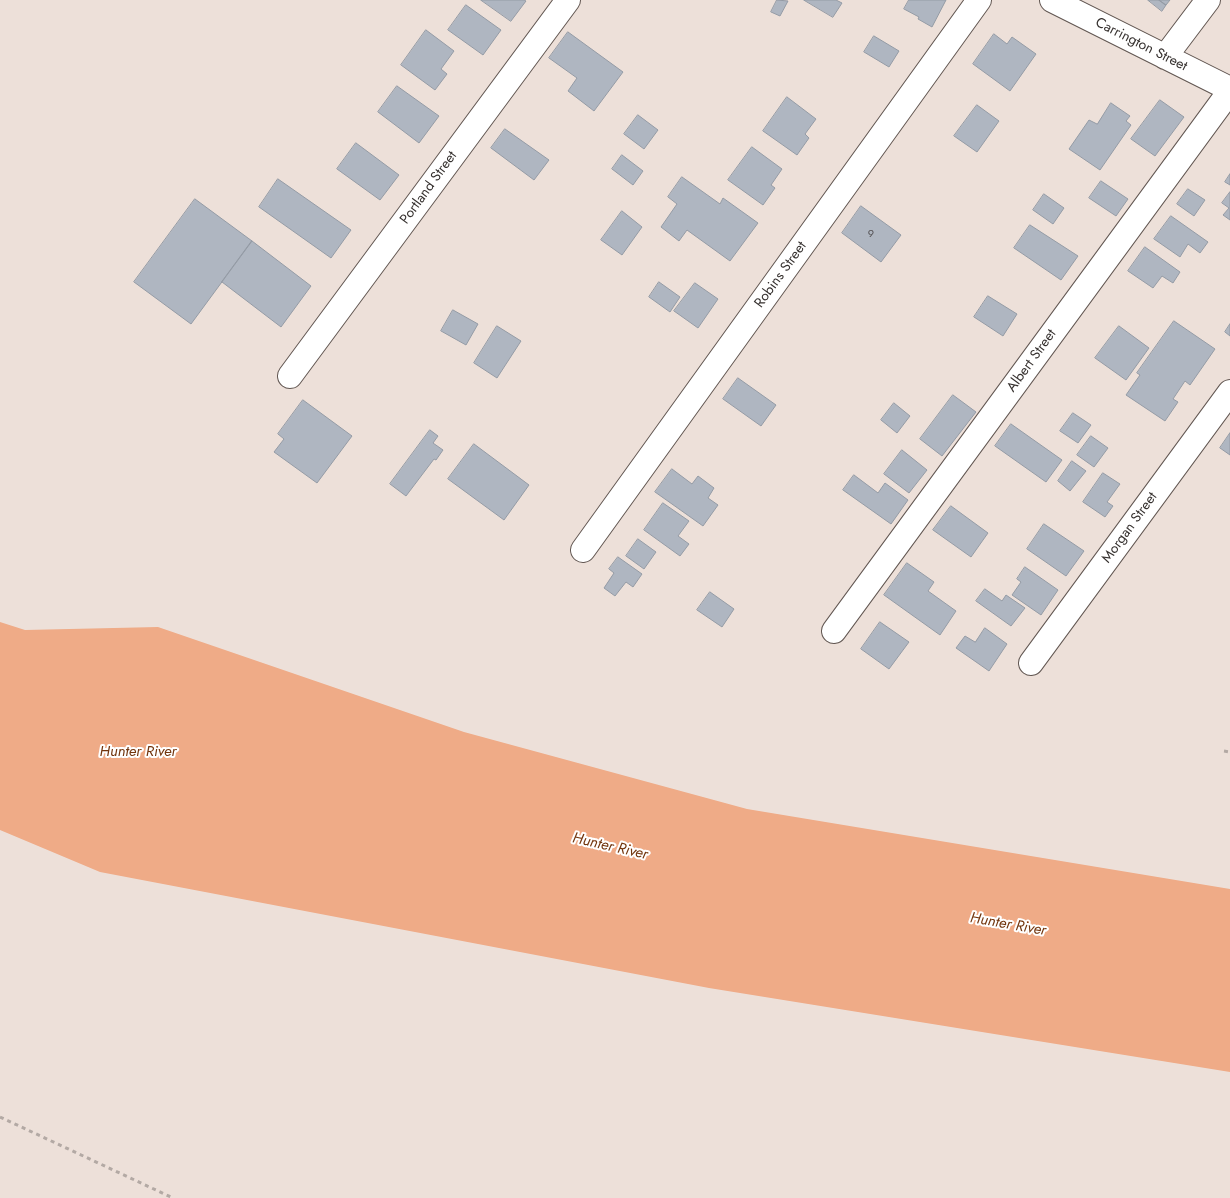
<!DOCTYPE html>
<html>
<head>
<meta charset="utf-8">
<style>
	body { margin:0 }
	canvas { display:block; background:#ede0d9 }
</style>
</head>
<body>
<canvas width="1230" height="1198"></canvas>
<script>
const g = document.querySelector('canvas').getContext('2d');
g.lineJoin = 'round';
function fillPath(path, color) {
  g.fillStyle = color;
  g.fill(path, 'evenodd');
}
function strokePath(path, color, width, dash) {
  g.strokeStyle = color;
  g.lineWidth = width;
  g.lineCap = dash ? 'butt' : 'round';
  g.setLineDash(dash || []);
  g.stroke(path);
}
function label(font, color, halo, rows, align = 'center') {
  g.font = font + ' Jost,sans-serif';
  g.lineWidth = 4;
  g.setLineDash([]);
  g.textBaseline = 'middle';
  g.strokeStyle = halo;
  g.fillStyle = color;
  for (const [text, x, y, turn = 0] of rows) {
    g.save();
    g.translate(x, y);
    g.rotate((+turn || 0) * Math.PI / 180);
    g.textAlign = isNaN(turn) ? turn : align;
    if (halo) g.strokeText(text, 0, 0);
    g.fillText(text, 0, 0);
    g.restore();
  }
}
const water = new Path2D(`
	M0,622L25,630L158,627L464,732L747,809L1230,889V1072L709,988L100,872L0,830Z`);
const building = new Path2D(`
	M481,0H524L526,1L511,21Z
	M777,0L788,1L780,16L771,12Z
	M804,0H836L842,3L833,17Z
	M909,0H946L932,27L918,19L919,17L904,9Z
	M1148,0H1159L1166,5L1162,11Z
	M1159,0H1170L1166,5Z
	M466,5L501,30L483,55L448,30Z
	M426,30L454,51L441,69L447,74L435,90L401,65Z
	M568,32L623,72L594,111L568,91L577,78L549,58Z
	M994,34L1007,44L1012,37L1036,54L1010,91L973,64Z
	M874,36L899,51L889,67L864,52Z
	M397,86L439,116L419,143L378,112Z
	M787,97L816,119L805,134L809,138L797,155L763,131Z
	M1160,100L1184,117L1155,156L1131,139Z
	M1111,103L1130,116L1126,121L1131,125L1100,170L1069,149L1089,120L1097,124Z
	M977,105L999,121L977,152L954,136Z
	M638,115L658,130L644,149L624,134Z
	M505,129L549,160L534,180L491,148Z
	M356,143L399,175L380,200L337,169Z
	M752,147L782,169L771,185L775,188L763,205L728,180Z
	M622,155L643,171L633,185L612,169Z
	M1230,174V185L1225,182Z
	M682,177L720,204L723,198L758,223L730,261L687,230L679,241L661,227L677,204L668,197Z
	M278,179L351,230L331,258L259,207Z
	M1101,181L1128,199L1116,216L1089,198Z
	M1188,189L1205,200L1194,216L1177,204Z
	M1230,192V220L1223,215L1229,208L1222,203Z
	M1044,194L1064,208L1053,224L1033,210Z
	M195,199L252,241L191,324L134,282Z
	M861,206L901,235L881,262L842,233Z
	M622,211L642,227L622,255L601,240Z
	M1171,216L1208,242L1200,253L1188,244L1180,257L1154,239Z
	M1030,225L1078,256L1061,280L1014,248Z
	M252,241L311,286L281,327L222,282Z
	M1145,247L1180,272L1173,283L1162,276L1153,288L1128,271Z
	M659,282L680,297L670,312L649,297Z
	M695,283L718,299L698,328L674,311Z
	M988,296L1017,314L1003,336L974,317Z
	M453,310L478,324L466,345L441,331Z
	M1174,321L1215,349L1190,385L1185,381L1173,399L1178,402L1165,421L1126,395L1140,375L1137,373Z
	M1230,324V336L1225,332Z
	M497,326L521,341L497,378L474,363Z
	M1119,326L1149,348L1126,380L1095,358Z
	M738,378L776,405L761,426L723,399Z
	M953,395L976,412L942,456L920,439Z
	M303,400L352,436L317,483L274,452L284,439L278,434Z
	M894,403L910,416L897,433L881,420Z
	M1073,413L1091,425L1078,443L1060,431Z
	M1011,424L1062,460L1046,482L995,446Z
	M430,430L438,436L433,443L443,450L436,460L434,459L406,496L390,484Z
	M1230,433V455L1220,448Z
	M1091,436L1108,448L1094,467L1077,455Z
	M474,444L529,485L504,520L448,479Z
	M902,450L927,470L909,493L884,474Z
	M1072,461L1086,471L1070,491L1058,481Z
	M672,469L692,484L698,476L714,488L708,498L718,505L703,526L655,492Z
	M1103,473L1120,484L1107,502L1113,506L1105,517L1083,502Z
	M854,475L878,493L885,483L908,500L891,524L843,490Z
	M663,503L689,521L678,536L689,544L680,556L644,530Z
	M951,506L988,533L971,557L933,530Z
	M1044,524L1084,551L1066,576L1027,549Z
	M638,539L656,552L644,569L626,556Z
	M618,557L642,574L633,587L626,582L615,596L604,588L614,573L609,569Z
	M907,563L934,582L928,591L956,611L940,635L884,595Z
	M1025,567L1058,590L1041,615L1012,595L1021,582L1017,579Z
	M985,589L1002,601L1006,595L1025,608L1011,626L976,601Z
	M710,592L734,609L722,627L697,610Z
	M880,622L909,642L889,669L861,649Z
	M985,628L1007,644L989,671L956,648L965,636L975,642Z`);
const path = new Path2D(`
	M1224,751L1230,752
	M0,1117L173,1198`);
const street = new Path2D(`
	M1052,0L1230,89
	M1165,57L1208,0
	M290,376L568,0
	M583,550L979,0
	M834,631L1230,91
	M1031,663L1230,392`);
const numberNames = [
	["9",871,234]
];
const streetNames = [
	["Carrington Street",1141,45,27],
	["Portland Street",429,188,-54],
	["Robins Street",781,275,-54],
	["Albert Street",1032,361,-54],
	["Morgan Street",1130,528,-54]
];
const waterNames = [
	["Hunter River",138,752],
	["Hunter River",610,847,13],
	["Hunter River",1008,925,10]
];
fillPath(water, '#efab87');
fillPath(building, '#afb6c1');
strokePath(building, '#949ba5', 1);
strokePath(street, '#625752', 26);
strokePath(path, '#b3a9a4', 3, [4, 4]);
strokePath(street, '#fff', 24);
label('11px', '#545254', null, numberNames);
label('14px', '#36312f', '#fff', streetNames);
label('italic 15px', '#73360e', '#fff', waterNames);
</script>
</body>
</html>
